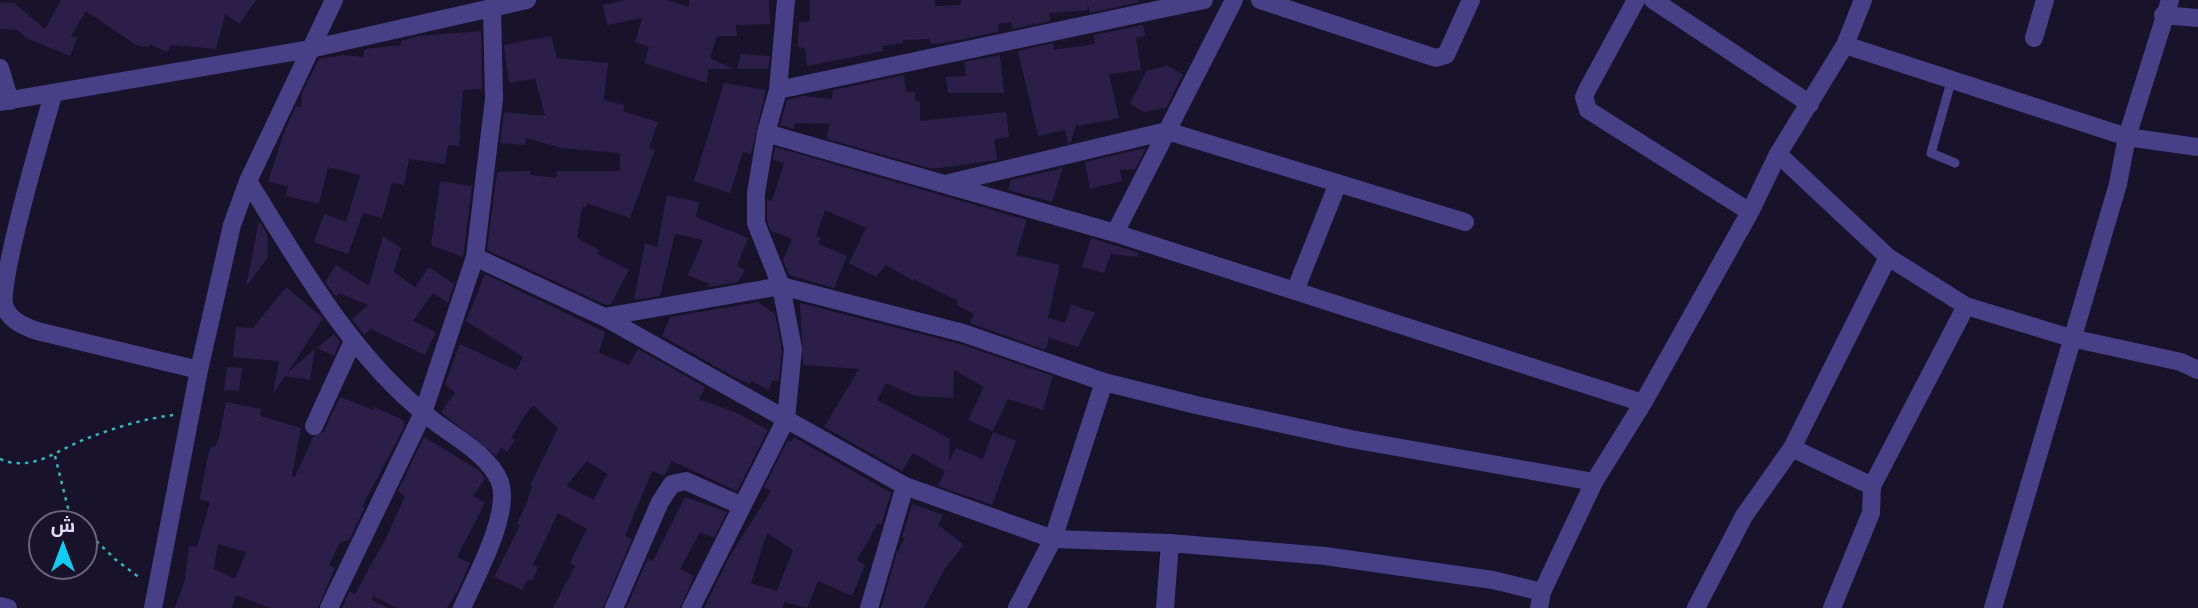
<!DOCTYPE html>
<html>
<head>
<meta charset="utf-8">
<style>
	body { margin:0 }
	#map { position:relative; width:2198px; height:608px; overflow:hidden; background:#18122a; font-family:Figtree,Cairo,sans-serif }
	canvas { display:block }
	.north { position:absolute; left:28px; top:510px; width:70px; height:70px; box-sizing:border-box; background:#18122a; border:2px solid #69637e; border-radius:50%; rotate:0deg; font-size:19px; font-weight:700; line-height:28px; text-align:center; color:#e3ddfd }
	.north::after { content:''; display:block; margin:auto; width:24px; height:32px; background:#13cbf3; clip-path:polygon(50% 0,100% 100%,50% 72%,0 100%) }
</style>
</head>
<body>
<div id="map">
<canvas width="2198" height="608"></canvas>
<div class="north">ش</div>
</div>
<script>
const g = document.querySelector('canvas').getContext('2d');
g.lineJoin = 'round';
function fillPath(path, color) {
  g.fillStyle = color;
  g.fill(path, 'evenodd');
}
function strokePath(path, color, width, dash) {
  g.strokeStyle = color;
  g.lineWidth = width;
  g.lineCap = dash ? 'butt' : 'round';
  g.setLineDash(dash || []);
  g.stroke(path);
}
const building = new Path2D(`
	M61,0H256L239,24L225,14L216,49L171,45L167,52L150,44L148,47L136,45L86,11L71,36L77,38L70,56L26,38L17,30L0,29V2L14,3L45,29Z
	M626,0H667L689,7V0H769L770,24L736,25L737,36H717L710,58L733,69H708L707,83L644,63L649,47L635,42L642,18L607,25L603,5Z
	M810,0H935V6L961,5V0H1087L1088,10L1049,13L1050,21L1013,29L1011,22L998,24V32L943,43L931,44L930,39L903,40V43L883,46V51L807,66L805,48L798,47L799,22L810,21Z
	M1087,0H1139V2L1090,13Z
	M1143,25L1145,36L1136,38L1141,70L1109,74L1119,118L1078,126L1077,122L1071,142L1068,143L1065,130L1038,136L1018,51L1053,43L1054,50L1095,44L1094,35Z
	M481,31L482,89L463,90L459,146L448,145L445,164L409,159L404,185L392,183L382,218L363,213L348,254L314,242L324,214L346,222L360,175L328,167L319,204L286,196L288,186L268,182L283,135L296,106L301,107L302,93L319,59L344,55L363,57L365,49L401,45V41L418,36Z
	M551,36L557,58L608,63L604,100L625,105L623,111L658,122L649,148L655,150L630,218L587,203L586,207H582L577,238L599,250L597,254L629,270L611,304L606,305L487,250L497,172L530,171V175L556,178L557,171H620V153L561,148L526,138L525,145L500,143L504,112L545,116L535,78L509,83L504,45Z
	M741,54L770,56L768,69H737Z
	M1000,55L1004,93H948L946,77L966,76L964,62Z
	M1167,66L1183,74L1166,108L1144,112L1130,104L1146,71Z
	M904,75L906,92H915V101H920V121L1006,112L1009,137L994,139L997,160L932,169L827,139L829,124L795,123L794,129L780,125L787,100L803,96L832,99L833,90Z
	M724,83L766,90L751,154L743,152L730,193L694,181Z
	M775,147L1027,220L1016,255L1060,265L1048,318L1065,323L1071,304L1095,313L1078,347L1049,338L1045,350L970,323L974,314L957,305L958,301L914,279L913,281L886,265L876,277L849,263L866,228L825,210L816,236L821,238L818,244L847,256L834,288L789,275L783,260L792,239L771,231L767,221V199L772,201L784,163L773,160Z
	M1146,148L1135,169L1120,170L1122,181L1090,189L1085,162Z
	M1063,168L1052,202L1008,190L1011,180Z
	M440,181L472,186L463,257L431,245Z
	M667,195L699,202L696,217L748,238L737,266L745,270L738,282L708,287L709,284L688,275L703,240L675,234L660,296L634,300L645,243L657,247Z
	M259,221L267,234L268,257L246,287Z
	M383,236L401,248L394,272L415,287L429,267L454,284L448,303L433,293L413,321L436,332L425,355L371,329L364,335L352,319L368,305L339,293L336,297L325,282L336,265L369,286Z
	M1091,238L1139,253L1138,257L1111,254L1104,273L1082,267Z
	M485,274L605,332L599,353L629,365L638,349L705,387L699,399L737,413L768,430L737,491L672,461L664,476L652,471L625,536L632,539L603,608H553L575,566L570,563L587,529L558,513L533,565L538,567L532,581L527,580L522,590L494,577L520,525L517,524L527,502L532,486L530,485L558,428L534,406L530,408L511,438L515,440L507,452L501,448L496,456L441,412L455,393L445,384L460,344L516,370L523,357L466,321ZM587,461L607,474L594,500L566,486Z
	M286,287L323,318L287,373L315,349L310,380L285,376L273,394L279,361L233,357L236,327L253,328Z
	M758,302L775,314L782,350L779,378L777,382L773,380L768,390L752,381L750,384L734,377L662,336L670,317Z
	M800,303L960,344L1053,376L1043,410L1008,399L993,431L968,420L984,387L954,370L953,398L915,396L886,383L877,400L950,439L949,462L956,448L983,459L993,432L1016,441L992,505L938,486L945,471L913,453L902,471L824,427L859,369L803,365Z
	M334,334L340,342L334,356L317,348Z
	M227,367L242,368L239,391L224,390Z
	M340,397L373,410L374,407L403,420L405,425L362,507H365L349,540L340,542L329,565L335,568L318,608H270L236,595L232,608H175L185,580L189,546L197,547L210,502L200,499L207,460L211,446L215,447L219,438L226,402L261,409L260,416L301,428L292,476L295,477L313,437L324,431ZM218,544L246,552L235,579L214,569Z
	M424,437L480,471L485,479L473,496L485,503L457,557L470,563L458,590L447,608H397L373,596L372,600L389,608H342L349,592L355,594L386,538L405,496L398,491Z
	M794,437L891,493L881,525L878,523L857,560L865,565L852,596L818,581L807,608L784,602L783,608H704L731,554L771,491L764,487L788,440L791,442ZM767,533L793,550L777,591L751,583Z
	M685,497L727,512L714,538L700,532L680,569L694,576L680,608H626L648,558L653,561Z
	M912,504L943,515L938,525L964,545L945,568L924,608H881L897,552L905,538L902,537Z`);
const path = new Path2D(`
	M55,456L68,508L80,524
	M0,459C33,473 58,449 88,438C114,428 146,418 174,415
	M84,529L116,560L140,578`);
const lane = new Path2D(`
	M1951,82L1931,153L1955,163`);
const street = new Path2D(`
	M1260,0L1436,58L1446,55L1471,0
	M1636,0L1587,90L1584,97L1588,110L1750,212
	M1653,0L1810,104
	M2163,15L2198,18
	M2034,38L2045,0
	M1845,45L2127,137L2198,147
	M0,68L10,101
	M778,90L1204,0
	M53,95C42,133 0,275 4,305C9,320 23,326 37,331L199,370
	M0,102L310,49L527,0
	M766,133L1115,233L1643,403
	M1778,154L1888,257L1966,306L2071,338L2181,362L2198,370
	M248,181C299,263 349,352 425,414C448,434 488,452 500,482C511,514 475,578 462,608
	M949,183L1167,131L1465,222
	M1115,233L1234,0
	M475,257L604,317L905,486L1053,539L1170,543L1325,556L1493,580L1542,592
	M1295,291L1338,183
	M604,317L781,286L963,333L1104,382L1196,405L1351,439L1594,482
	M314,426L353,341
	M1792,448L1872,486
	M0,606L8,608
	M153,608L199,370L232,225L248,181L334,0
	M329,608L423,413L475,257L494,99L492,8
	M614,608L660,502L672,484L686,481L742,506
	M691,608L786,419L793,349L781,286L756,223V193L766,133L778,90L786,0
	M869,608L905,486
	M1017,608L1053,539L1104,382
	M1165,608L1170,543
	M1539,608L1542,592L1594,482L1643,403L1750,212L1778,154L1845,45L1863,0
	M1696,608L1744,516L1792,448L1888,257
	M1832,608L1871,513L1872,486L1966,306
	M1993,608L2118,184L2127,137L2170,0`);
fillPath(building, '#2b1f4a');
strokePath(path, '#37b4b7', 2.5, [3.5, 5]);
strokePath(lane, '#484086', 9);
strokePath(street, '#484086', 18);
</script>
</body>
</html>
